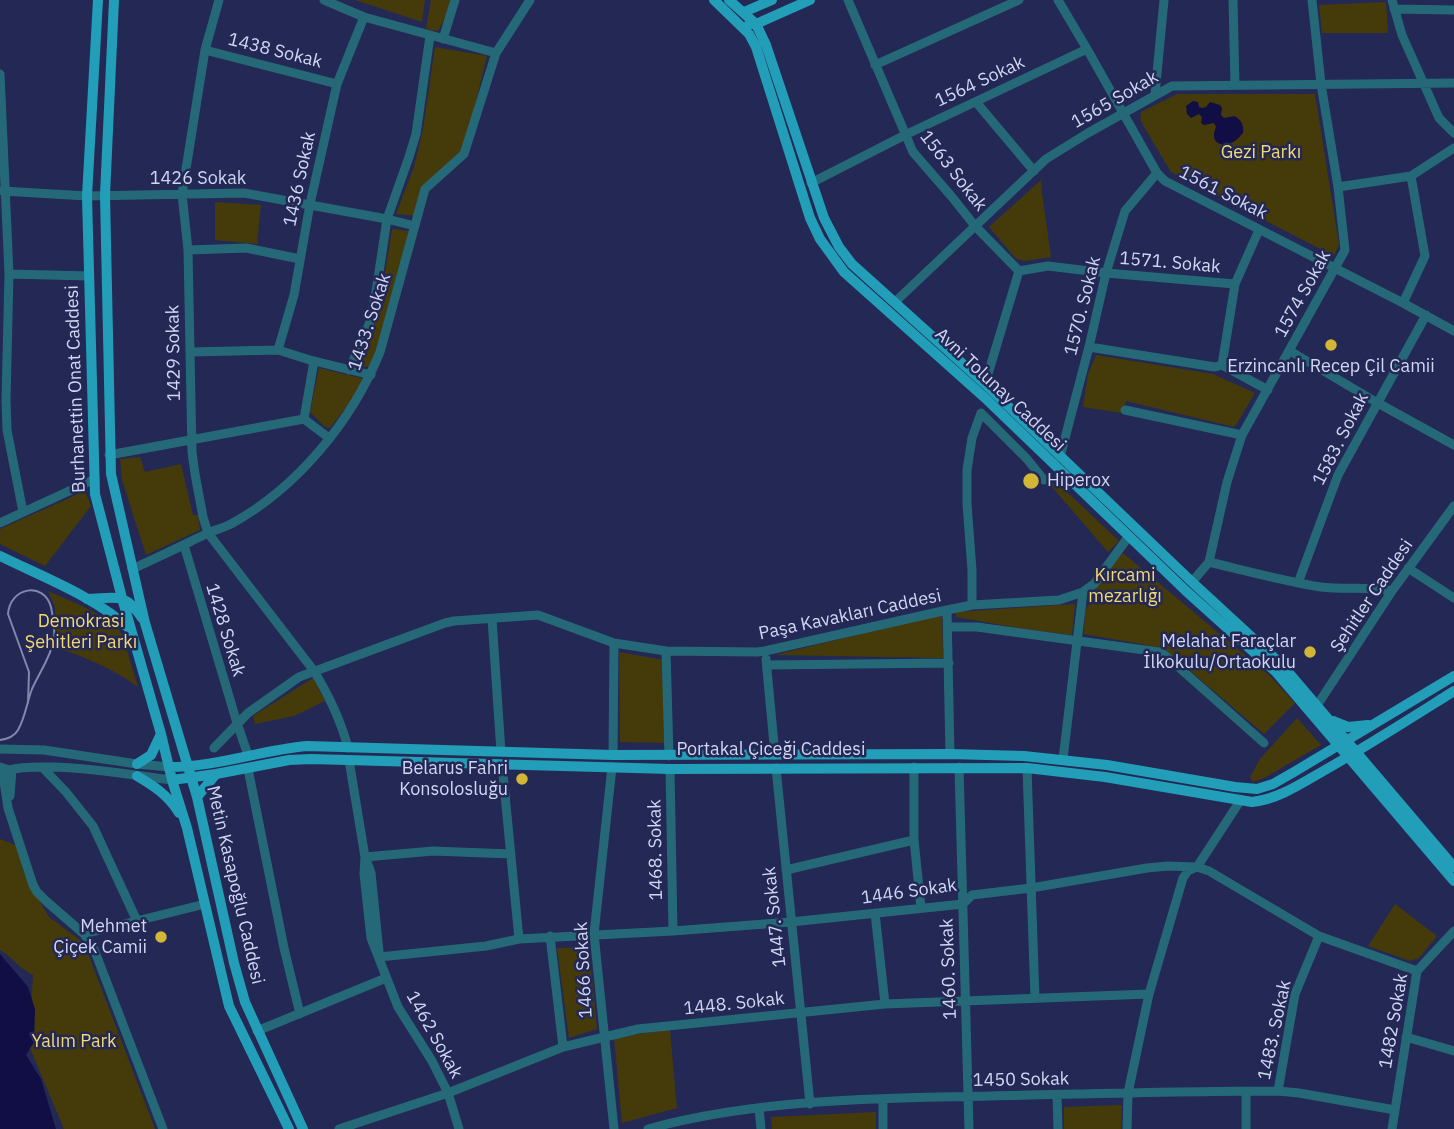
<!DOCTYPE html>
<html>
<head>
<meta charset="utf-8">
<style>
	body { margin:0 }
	canvas { display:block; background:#232855 }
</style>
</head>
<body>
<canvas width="1454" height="1129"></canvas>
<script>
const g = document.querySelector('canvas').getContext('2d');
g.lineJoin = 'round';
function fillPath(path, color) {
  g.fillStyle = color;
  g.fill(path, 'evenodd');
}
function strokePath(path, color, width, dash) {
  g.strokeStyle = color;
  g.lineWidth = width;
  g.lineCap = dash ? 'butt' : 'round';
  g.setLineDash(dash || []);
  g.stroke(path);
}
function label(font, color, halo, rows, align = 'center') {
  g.font = font + ' "IBM Plex Sans",sans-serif';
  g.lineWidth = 5;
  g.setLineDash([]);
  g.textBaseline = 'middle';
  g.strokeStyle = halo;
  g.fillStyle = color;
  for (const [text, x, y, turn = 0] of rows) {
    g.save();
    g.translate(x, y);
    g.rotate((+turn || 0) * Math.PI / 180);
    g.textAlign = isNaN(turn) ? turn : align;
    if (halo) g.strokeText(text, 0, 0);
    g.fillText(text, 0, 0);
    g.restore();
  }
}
const green = new Path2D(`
	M355,0H425L422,22Z
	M431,0H451L446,17L438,31L429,30L426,28Z
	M1386,2L1388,33H1322L1319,5Z
	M435,47L487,56L466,142L461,151L426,183L416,216L396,214L414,167L423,129Z
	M1177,94H1315L1339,244L1334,256L1171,172L1143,125L1140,118L1141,112Z
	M1041,180L1042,193L1051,257L1024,261L1015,258L989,227Z
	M215,202L261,205L257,244L215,240Z
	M392,229L409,231L378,357L372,366L363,367L357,364L372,333L382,292Z
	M1096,355L1213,374L1255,393L1236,425L1234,427L1126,401L1122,413L1083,407L1088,374Z
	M319,368L365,379L362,387L330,428L325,427L310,412Z
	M140,457L145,472L181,464L193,515H198L200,530L146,555L122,480L120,459Z
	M1050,476L1119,541L1108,552L1046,480Z
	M85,491L91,506L45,566L0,544V529Z
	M1123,553L1270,676L1295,703L1264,734L1163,648L1084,634L1085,611L1091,601L1099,580Z
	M48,591C66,599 113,617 122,634L138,687C113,669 86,657 57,648L55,607Z
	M1075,604L1072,635L1024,629L956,617V612Z
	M942,614L943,658L775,655Z
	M619,652L664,660L666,743L620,742Z
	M313,678L325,701L294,716L255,724L253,716Z
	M1297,718L1321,745L1264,778L1253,782L1250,777L1260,759Z
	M0,839L18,846L23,871L29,884L49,917L84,943L155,1129H64L29,1046L33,975C20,969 12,957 0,950Z
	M1395,904L1437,936L1419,958L1410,961L1368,946Z
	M589,947L597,1029L569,1038L557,948Z
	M670,1030L677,1108L622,1123L614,1037Z
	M1122,1105L1121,1129H1064V1107Z
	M876,1112V1129H772L771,1117Z`);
const water = new Path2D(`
	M1193,101L1198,102L1199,107L1202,108L1206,107L1210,102L1220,105L1222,108L1221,115L1224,118L1234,116C1241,119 1244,125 1243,133C1240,136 1238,139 1235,141C1222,149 1209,143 1216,127L1214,123L1204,125L1201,123L1202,117L1199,114L1191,118L1187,114L1186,106Z
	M0,954L28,987L35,1009L34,1042L26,1055L41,1079L56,1129H0Z`);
const minor = new Path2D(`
	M219,0L205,50L182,194L188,250L192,452L195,474L203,517L208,533L314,671C328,694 341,721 348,748
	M324,0L364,17L496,53
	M848,0L913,152L952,197L975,226L1019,271
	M1058,0L1087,49L1157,173L1165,181L1403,303L1454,331
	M1233,0L1235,85
	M1392,0L1402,35L1439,118L1454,133
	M1394,9L1454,10
	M443,39L455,0
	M205,50L337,84
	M875,65L1019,0
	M0,74L9,274L6,400L7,430L23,512
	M1155,94L1164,0
	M976,102L1034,171
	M811,183L905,135L1087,49
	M1338,187L1411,176L1454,148
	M2,191L87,196L244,193L387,219L415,226
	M188,250L246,248L300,259
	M1019,271L1048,266L1106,273L1235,284
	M9,274L89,276
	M895,302L1046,159L1088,133L1172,86L1454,83
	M1403,303L1425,256L1411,176
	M1089,347L1215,367L1222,365L1268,390
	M278,350L294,295L310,204L337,84L364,17
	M1290,351L1376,402L1454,445
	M190,352L278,350L310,360L371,375
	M1222,365L1235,284L1259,230
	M349,370L370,322L376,292L387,219L409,157L416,134L430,36
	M985,384L1019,271
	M1125,410L1242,435
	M304,419L314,361
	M109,455L304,419L329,438
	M1060,457L1089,347L1106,273L1125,211L1157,173
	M0,523L95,479
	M184,545L237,723L248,755
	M1209,562C1247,571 1284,581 1321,587C1345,590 1368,586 1392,591
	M1408,568L1454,598
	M132,569C157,558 181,546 206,534C214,530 223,528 231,524C297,488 352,421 380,352L425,189L464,154L496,53L530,0
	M1192,582L1209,562L1227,482L1242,435L1345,250L1338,187L1321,84L1312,0
	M1298,583L1338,475L1426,315
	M972,605V570L967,504V470L972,438L981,413L1027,459L1044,480
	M947,610L950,754
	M492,619L501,752
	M948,627H977L1159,652L1166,656L1264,743
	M666,651L669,756
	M766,659L775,755
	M767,665L949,663
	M1318,704L1392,591L1454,506
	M214,748L248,713L299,677L445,623L454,621L538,615L614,643L666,651L757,652L765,651L947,610L972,605L1059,600L1083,592L1094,584L1129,536
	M0,749L44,750L137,764L169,767
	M613,755L614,643
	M1063,759L1083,592
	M349,760L365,857L364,874L371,938L398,1007L432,1061L448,1093L459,1129
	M502,764L519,939
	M0,767L9,770C23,766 38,767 52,767C93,768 132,775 172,780
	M42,767L66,792L93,826L137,921
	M612,767L594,934L614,1129
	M914,767V840L921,908
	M959,767L969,1129
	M2,768L8,808L33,885L37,892L46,901L84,934L94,949L163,1129
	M776,768L810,1104
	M1027,768L1035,998
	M248,769L284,948L300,1014
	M670,769L673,931
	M10,796L12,770
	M365,857L433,851L511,854
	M366,859L371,873L379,952
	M786,870L914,840
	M875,913L885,1004
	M84,934L205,904
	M550,936L563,1047
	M379,957L486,946L519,939L673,931L791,922L963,904L972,895L1031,888L1147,868L1168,866L1197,867L1209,871L1319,936L1417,971
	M257,1031L386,978
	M1406,1037L1454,1051
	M1278,1091L1295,994L1319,936
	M1057,1095L1058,1129
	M883,1099V1129
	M759,1108L761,1129
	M339,1129L448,1093L563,1047L638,1029L885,1004L1149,994
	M648,1129C756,1099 880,1098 991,1096C1087,1094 1182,1091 1278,1091L1299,1093L1395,1110
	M1127,1129L1128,1093L1149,994L1183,878L1188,871L1197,867L1240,801
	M1246,1129V1091
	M1392,1129L1417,971L1454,931`);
const major = new Path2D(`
	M98,0L87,196L95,494L122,598L161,734L172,780L187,828L229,1006L289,1129
	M114,0L105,195L111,474L145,623L197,797L234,963L245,1002L303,1129
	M714,0L749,34L756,47L810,218L820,239L844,272L984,397L1186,591L1276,672L1454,881
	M729,0L756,24L766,45L824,218L839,247L852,264L985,384L1192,582L1283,666L1454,867
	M744,12L772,0
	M749,24H756L810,0
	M0,556C43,577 96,597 131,630
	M87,599C116,598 125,592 142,618
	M1333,721L1348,727L1368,725
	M137,764L151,755L161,734
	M169,767C216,767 261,750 307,746L613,755L950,754L1024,756L1107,765L1235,787L1257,789L1273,784L1294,772L1454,676
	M137,776C154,786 168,795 179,813
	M172,780L216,774L289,760L311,759L670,769L1027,768L1105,777L1252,802C1279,799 1302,783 1325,770C1369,745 1411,718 1454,691
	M197,797L216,774`);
const tram = new Path2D(`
	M0,740C8,739 14,737 18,730C25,718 27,702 32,689C39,673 51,657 54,639C55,630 53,617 51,607C44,581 10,587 8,614L29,672L28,703`);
const markers = [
	[1331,345,7,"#d3b635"],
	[1031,481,9,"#d3b635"],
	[1310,652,7,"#d3b635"],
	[522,779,7,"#d3b635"],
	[161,937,7,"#d3b635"]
];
const streetNames = [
	["1438 Sokak",275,51,14],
	["1564 Sokak",980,82,-25],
	["1565 Sokak",1115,100,-30],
	["1563 Sokak",953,171,52],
	["1426 Sokak",198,179],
	["1436 Sokak",300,179,-78],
	["1561 Sokak",1223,193,27],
	["1571. Sokak",1170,263,5],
	["1574 Sokak",1303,294,-61],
	["1570. Sokak",1083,306,-76],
	["1433. Sokak",370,322,-72],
	["1429 Sokak",174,353,-91],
	["Burhanettin Onat Caddesi",76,389,-92],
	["Avni Tolunay Caddesi",1000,390,43],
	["1583. Sokak",1341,439,-63],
	["Şehitler Caddesi",1372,596,-56],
	["Paşa Kavakları Caddesi",850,615,-12],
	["1428 Sokak",225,630,73],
	["Portakal Çiceği Caddesi",771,750],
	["1468. Sokak",656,850,-91],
	["Metin Kasapoğlu Caddesi",235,885,77],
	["1446 Sokak",909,892,-8],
	["1447. Sokak",775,917,-96],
	["1460. Sokak",949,969,-92],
	["1466 Sokak",584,970,-93],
	["1448. Sokak",734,1004,-6],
	["1482 Sokak",1394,1021,-80],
	["1483. Sokak",1275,1030,-78],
	["1462 Sokak",434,1035,61],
	["1450 Sokak",1021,1080,-1]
];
const parkNames = [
	["Gezi Parkı",1261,153],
	["Kırcami",1125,576],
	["mezarlığı",1125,597],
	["Demokrasi",81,622],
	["Şehitleri Parkı",81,643],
	["Yalım Park",74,1042]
];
const poiNames = [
	["Erzincanlı Recep Çil Camii",1331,367,"center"],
	["Hiperox",1047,481,"left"],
	["Melahat Faraçlar",1296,642],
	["İlkokulu/Ortaokulu",1296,663],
	["Belarus Fahri",508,769],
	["Konsolosluğu",508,790],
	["Mehmet",147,927],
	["Çiçek Camii",147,948]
];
fillPath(green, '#453a09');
fillPath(water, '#100e44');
strokePath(minor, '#256978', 9);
strokePath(major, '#239eb8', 10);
strokePath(tram, '#8287ac', 2);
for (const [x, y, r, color] of markers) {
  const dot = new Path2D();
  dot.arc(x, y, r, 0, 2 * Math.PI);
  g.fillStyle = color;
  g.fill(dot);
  strokePath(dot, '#232855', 2.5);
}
label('18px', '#d0d6f3', '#232855', streetNames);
label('18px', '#f3d971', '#232855', parkNames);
label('18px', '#d0d6f3', '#232855', poiNames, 'right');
</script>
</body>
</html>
